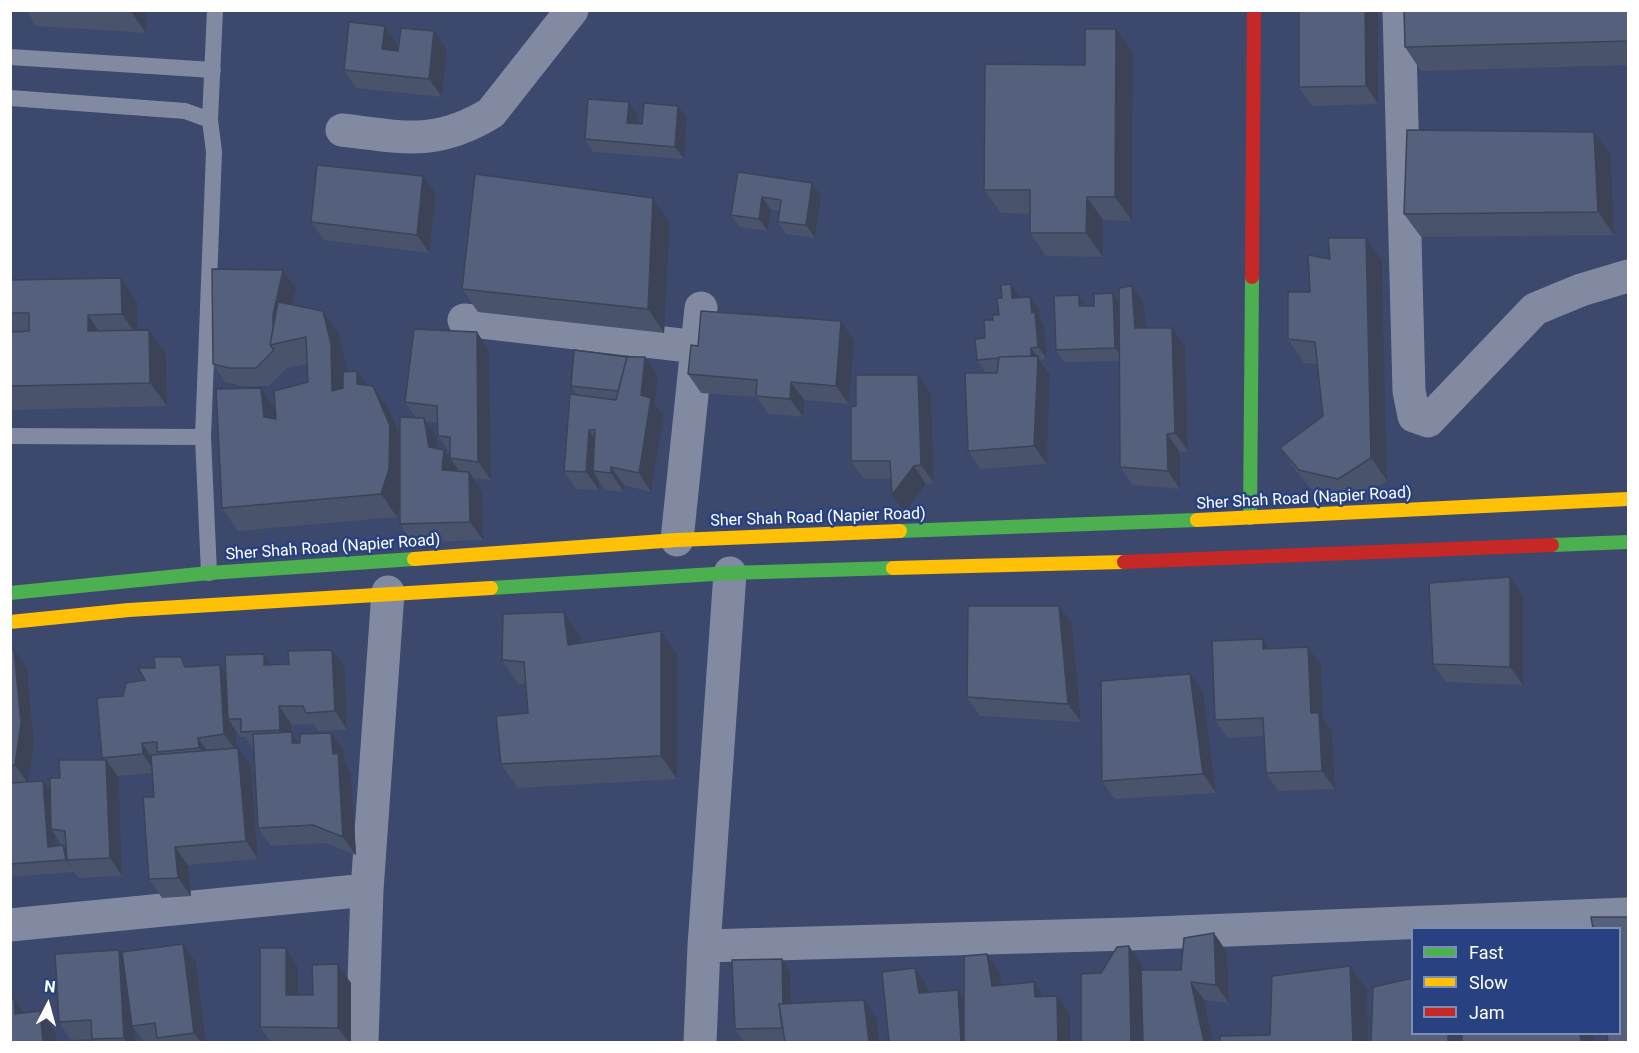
<!DOCTYPE html>
<html>
<head>
<meta charset="utf-8">
<style>
	body { margin:0 }
	#map { position:relative; width:1639px; height:1053px; overflow:hidden; background:#3c496c; font-family:Roboto,sans-serif }
	canvas { display:block }
	.frame { position:absolute; inset:0; border:12px solid #fff; pointer-events:none }
	.legend { position:absolute; left:1411px; top:927px; width:210px; height:108px; box-sizing:border-box; background:#284180; border:2px solid #7e8db3; margin:0; padding:8px 10px; list-style:none; font-size:18px; color:#fff }
	.legend li { display:flex; align-items:center; gap:12px; height:30px }
	.legend b { width:30px; border:2px solid #7e8db3 }
	.north { position:absolute; left:18px; top:975px; width:60px; height:60px; -webkit-text-stroke:4px #284180; paint-order:stroke; rotate:6deg; font-size:16px; font-weight:700; line-height:24px; text-align:center; color:#fff }
	.north::after { content:''; display:block; margin:auto; width:21px; height:27px; background:#fff; clip-path:polygon(50% 0,100% 100%,50% 72%,0 100%) }
</style>
</head>
<body>
<div id="map">
<canvas width="1639" height="1053"></canvas>
<div class="frame"></div>
<ul class="legend">
<li><b style="height:8px;background:#4caf50"></b>Fast</li>
<li><b style="height:8px;background:#ffc107"></b>Slow</li>
<li><b style="height:8px;background:#c62828"></b>Jam</li>
</ul>
<div class="north">N</div>
</div>
<script>
const g = document.querySelector('canvas').getContext('2d');
g.lineJoin = 'round';
function strokePath(path, color, width, dash) {
  g.strokeStyle = color;
  g.lineWidth = width;
  g.lineCap = dash ? 'butt' : 'round';
  g.setLineDash(dash || []);
  g.stroke(path);
}
function fillPath(path, color) {
  g.fillStyle = color;
  g.fill(path, 'evenodd');
}
function label(font, color, halo, rows, align = 'center') {
  g.font = font + ' Roboto,sans-serif';
  g.lineWidth = 5;
  g.setLineDash([]);
  g.textBaseline = 'middle';
  g.strokeStyle = halo;
  g.fillStyle = color;
  for (const [text, x, y, turn = 0] of rows) {
    g.save();
    g.translate(x, y);
    g.rotate((+turn || 0) * Math.PI / 180);
    g.textAlign = isNaN(turn) ? turn : align;
    if (halo) g.strokeText(text, 0, 0);
    g.fillText(text, 0, 0);
    g.restore();
  }
}
const lane = new Path2D(`
	M10,57L213,70
	M10,98L185,111L210,120L214,152L203,437L209,573
	M210,120L215,10
	M10,436L203,437`);
const street = new Path2D(`
	M1399,10L1409,391L1414,416L1428,421L1535,309L1581,290L1628,276
	M342,130C402,137 435,147 491,113L572,10
	M464,320L698,347
	M677,540L701,308
	M10,925L367,890
	M704,946L1129,934L1628,914
	M362,1042L367,890L388,592
	M700,1042L704,946L730,573`);
const fast = new Path2D(`
	M1250,518L1252,277
	M900,531L1197,520
	M1552,545L1628,542
	M491,588L730,573L893,568
	M10,593L209,573L414,559`);
const slow = new Path2D(`
	M1197,520L1628,499
	M414,559L677,540L900,531
	M893,568L1124,562
	M10,622L129,610L491,588`);
const jam = new Path2D(`
	M1252,277L1254,10
	M1124,562L1552,545`);
const wall = new Path2D(`
	M26,10H147L146,33L36,26Z
	M1378,10V104L1312,106L1299,87Z
	M1629,10V65L1421,71L1405,47Z
	M1116,29L1133,52L1132,221L1103,220V257L1046,256L1030,233V214L1001,213L984,190L1085,65Z
	M434,31L447,50L442,97L356,88L344,70L397,44V51H398Z
	M678,106L687,118L684,159L593,152L585,139L638,115L637,124H642Z
	M1611,155L1614,235L1421,237L1404,214Z
	M738,172L821,196L815,238L786,234L778,222L779,211L771,210L768,231L740,227L731,215Z
	M436,194L429,253L324,240L311,222Z
	M653,198L670,222L664,333L478,312L462,289Z
	M1330,259L1382,261L1387,481L1354,502L1315,493L1296,471L1280,448L1323,416L1317,364L1304,363L1288,339L1310,292Z
	M283,270L296,288L292,305L323,311L339,334L347,372L367,385L373,386L389,409L400,433L416,418L405,402L477,332L489,351L491,480L473,478L482,491L483,540L412,543L400,524V509L397,517L238,531L222,508L261,388L275,408L308,382L307,364L287,368L269,386H242L225,382L213,364ZM426,421L437,423L438,436L450,453V458L459,471H456L457,468L444,450L439,449L436,436Z
	M10,280L137,302L138,330L166,353L167,406L10,410Z
	M1113,293L1119,301L1144,305L1146,328L1185,346L1188,451L1180,452V489L1133,485L1120,467L1119,361L1064,362L1056,350L1086,306H1094Z
	M1020,297V298L1030,297L1039,309L1040,319L1044,325L1047,359L1041,360L1050,374L1047,464L981,469L968,451L997,372L986,373L977,360L993,320Z
	M841,321L854,340L849,404L804,400L803,417L769,414L756,397L701,393L688,374L698,346Z
	M627,357H645L658,376L655,404L664,416L651,492L624,485V492L605,490L599,481V490L576,489L564,471L577,395L571,386Z
	M931,394L934,483L926,484L905,513L891,479H864L851,461Z
	M1523,596V685L1446,682L1433,664Z
	M564,612L580,636L581,643L677,655V779L518,788L501,764L528,713L526,684H518L502,660Z
	M1072,624L1081,722L980,716L967,697Z
	M1263,639L1269,648L1308,647L1321,665L1323,719L1332,731L1335,789L1278,791L1266,773L1264,736L1228,738L1215,720Z
	M10,650L27,668L34,742L28,782L43,781L50,791L60,778L104,760L102,758L123,696L145,680L155,668L181,657L188,667L226,673L264,654L272,665L345,668L347,730L318,731L314,724L292,725V733L299,743L331,733L344,751L345,763L351,772L356,855L326,843L271,846L258,828L254,750L245,737H240L236,731L237,748H238L251,766L258,859L188,865L191,896L162,898L149,879L154,797L152,773L117,776L119,778L122,876L79,878L74,872L10,877ZM55,835L62,845L56,846Z
	M1203,692L1216,793L1115,799L1102,781Z
	M183,944L196,962L206,1042H144L135,1030L136,1042H94L92,1039L71,1040L59,1022L119,950L123,955Z
	M286,948L298,967V995H313L351,983V1042H271L260,1027Z
	M1227,952L1229,1003L1204,1000L1213,1042H1081L1101,973L1142,965V970H1181Z
	M790,972L791,1004L877,1019L784,1041L744,1042L735,1029Z`);
const shadedWall = new Path2D(`
	M130,10H147L146,33Z
	M1365,10H1378V104L1366,86Z
	M385,26L397,44L395,68L382,49Z
	M1116,29L1133,52L1132,221L1115,197Z
	M434,31L447,50L442,97L429,79Z
	M629,102L638,115L636,136L627,123Z
	M678,106L687,118L684,159L675,147Z
	M1594,132L1611,155L1614,235L1598,212Z
	M423,176L436,194L429,253L417,235Z
	M812,183L821,196L815,238L806,225Z
	M762,197L771,210L768,231L759,219Z
	M1087,197L1103,220V257L1086,233Z
	M653,198L670,222L664,333L648,309Z
	M1366,238L1382,261L1387,481L1371,458Z
	M283,270L296,288L286,334L274,344L273,315Z
	M121,278L137,302L138,337L122,314Z
	M1011,284L1020,297L1021,311L1012,298Z
	M1132,286L1144,305L1148,346L1135,328Z
	M1113,293L1122,306L1124,360L1115,348Z
	M1079,295L1088,308L1079,306Z
	M1030,297L1039,309L1040,319L1044,325L1047,359L1038,347L1032,313Z
	M323,311L339,334L347,368L348,414L332,391Z
	M88,315L104,338L88,331Z
	M841,321L854,340L849,404L836,386Z
	M1172,328L1185,346L1188,451L1175,433Z
	M149,330L166,353L167,406L150,383Z
	M477,332L489,351L491,480L478,462Z
	M1031,348L1050,374L1047,464L1034,446Z
	M645,357L658,376L655,404L664,416L651,492L639,473L641,395Z
	M357,371L373,394L357,384Z
	M918,375L931,394L934,483L921,465Z
	M791,382L804,400L803,417L790,399Z
	M373,386L389,409L407,450L405,492L397,517L381,494Z
	M261,388L277,411L281,440L264,417Z
	M424,418L436,436L442,465L429,447Z
	M589,430L602,448L593,471L599,481V490L586,472Z
	M1167,434L1180,452V489L1168,471Z
	M444,450L457,468L455,488L442,470Z
	M914,466L926,484L905,513L892,495Z
	M611,467L624,485V492L611,473Z
	M469,472L482,491L483,540L470,522Z
	M1510,577L1523,596V685L1510,667Z
	M1059,606L1072,624L1081,722L1068,704Z
	M564,612L580,636L584,668L568,645Z
	M661,631L677,655V779L661,756Z
	M1263,639L1275,657L1263,649Z
	M1308,647L1321,665L1323,719L1332,731L1335,789L1322,771L1311,713Z
	M14,650L27,668L34,742L28,784L15,765Z
	M332,650L345,668L347,730L335,711Z
	M264,654L276,672L264,665Z
	M220,665L233,684L228,719L236,731L237,752L224,734Z
	M1190,674L1203,692L1216,793L1203,774Z
	M279,706L292,725V733L304,750L292,749L280,730Z
	M331,733L344,751L345,763L351,772L356,855L343,837L333,754Z
	M198,738L211,756L212,767L199,748Z
	M142,743L154,761L155,773L143,754Z
	M238,748L251,766L258,859L246,841Z
	M106,760L119,778L122,876L110,858Z
	M43,781L52,793L51,829L55,835L57,859L48,847Z
	M63,845L72,858L67,860L75,872L66,860Z
	M175,847L188,865L191,896L178,878Z
	M1214,933L1227,952L1229,1003L1216,985Z
	M183,944L196,962L206,1042H201L194,1033Z
	M1129,946L1142,965L1143,1042H1131Z
	M286,948L298,967V1013L286,995Z
	M119,950L132,968V1026L135,1030L136,1042H127L124,1038Z
	M987,954L999,972L1005,1004L992,986Z
	M782,959L790,972L792,1041L783,1028Z
	M338,964L351,983V1042H349L338,1028Z
	M1350,966L1367,990L1368,1042H1353Z
	M915,968L927,986L932,1012L919,993Z
	M1034,982L1046,1000L1035,997Z
	M1191,982L1204,1000L1213,1042H1204Z
	M958,990L971,1008L973,1042H961Z
	M1057,996L1070,1014V1042H1058Z
	M14,998L30,1022L15,1014Z
	M864,1000L877,1019L879,1042H869Z
	M40,1011L56,1034L57,1042H43Z
	M1448,1034H1461V1042H1448Z
	M1580,1034H1593L1594,1042H1581Z`);
const building = new Path2D(`
	M1299,10H1365L1366,86L1299,87Z
	M1404,10H1629V41L1405,47Z
	M349,22L385,26L382,49L398,51L401,28L434,31L429,79L344,70Z
	M1085,29H1116L1115,197H1087L1086,233H1030V190H984L985,64L1085,65Z
	M588,99L629,102L627,123L642,124L644,103L678,106L675,147L585,139Z
	M1407,130L1594,132L1598,212L1404,214Z
	M317,165L423,176L417,235L311,222Z
	M738,172L812,183L806,225L778,222L781,200L762,197L759,219L731,215Z
	M475,174L653,198L648,309L462,289Z
	M1328,238H1366L1371,458L1338,479L1299,470L1280,448L1323,416L1315,342L1288,339V292H1310L1308,255L1330,259Z
	M212,269L283,270L273,315V327L270,345L274,350L256,368H229L213,364Z
	M121,278L122,314L88,315V331L149,330L150,383L10,386V332L29,331V313H10V280Z
	M1011,284L1012,298L1030,297L1032,313L1035,312L1038,347L1031,348V356L999,357V358L977,360L975,339L985,338L984,320H993L992,315H999L997,298H1002L1001,285Z
	M1132,286L1135,328H1172L1175,433L1167,434L1168,471L1120,467L1119,288Z
	M1113,293L1115,348L1056,350L1054,296L1079,295V306H1094V294Z
	M278,302L323,311L331,344L332,391L343,388V372L357,371V384L373,386L390,426L389,469L381,494L222,508L216,389L261,388L264,417L276,419L274,391L308,382L306,337L270,345Z
	M701,311L841,321L836,386L791,382L790,399L756,396L757,380L688,374L691,345L698,346Z
	M414,329L477,332L478,462L450,458V437L438,436L437,406L405,402Z
	M574,350L627,357L618,391L571,386Z
	M1038,356L1034,446L968,451L965,373H997L999,357Z
	M627,357H645L641,395L651,398L639,473L611,467V473L593,471L595,430H589L586,472L564,471L570,394L616,400Z
	M856,375H918L921,465L914,466L892,495L890,461H851V407L856,406Z
	M400,417L424,418L429,447L444,450L442,470L469,472L470,522L400,524Z
	M1510,577V667L1433,664L1429,583Z
	M968,606H1059L1068,704L967,697Z
	M564,612L568,645L661,631V756L501,764L496,716L528,713L524,662L502,660L503,614Z
	M1263,639V649L1308,647L1311,713H1319L1322,771L1266,773L1263,718L1215,720L1212,641Z
	M10,650H14L21,723L15,765L10,766Z
	M332,650L335,711L306,713L303,706H279L280,730L241,732V719H228L225,655L264,654V665L289,664L288,651Z
	M154,657H181L185,667L220,665L224,734L198,738L199,748L157,752V742L142,743L143,754L102,758L97,698L123,696L126,683L145,680L138,668H155Z
	M1190,674L1203,774L1102,781L1101,681Z
	M292,732V743H300V734L331,733L333,754L338,753L343,837L313,825L258,828L253,734Z
	M238,748L246,841L175,847L178,878L149,879L143,797H154L151,755Z
	M59,760H106L110,858L67,860L65,831L51,829L50,778H60Z
	M43,781L48,847L63,845L66,860L10,864V783Z
	M1591,917H1629V1042H1608L1607,1034H1620V928H1593Z
	M1214,933L1216,985L1191,982L1204,1042H1143L1141,970H1181L1184,938Z
	M183,944L194,1033L157,1038L155,1023L132,1026L122,952Z
	M1129,946L1131,1042H1081V974L1101,973L1117,947Z
	M260,948H286V995H313L312,965L338,964V1028L260,1027Z
	M119,950L124,1038L92,1039L91,1020L59,1022L55,954Z
	M987,954L992,986L1034,982L1035,997L1057,996L1058,1042H964V956Z
	M782,959L783,1004H779L782,1028L735,1029L732,960Z
	M1350,966L1353,1042H1220V1036L1270,1035L1272,976Z
	M915,968L919,993L958,990L961,1042H889L882,972Z
	M1413,978V1034H1448V1042H1371L1373,987Z
	M14,998L15,1014L40,1011L43,1042H10V999Z
	M864,1000L869,1042H785L779,1004Z
	M1462,1034H1580L1581,1042H1462Z`);
const streetNames = [
	["Sher Shah Road (Napier Road)",1304,499,-3],
	["Sher Shah Road (Napier Road)",818,518,-2],
	["Sher Shah Road (Napier Road)",333,548,-4]
];
strokePath(lane, '#828aa2', 16);
strokePath(street, '#828aa2', 33);
strokePath(fast, '#4caf50', 14);
strokePath(slow, '#ffc107', 14);
strokePath(jam, '#c62828', 14);
fillPath(wall, '#49536b');
fillPath(shadedWall, '#3c4357');
fillPath(building, '#55607c');
strokePath(building, '#3c4357', 1.5);
label('16px', '#fff', '#284180', streetNames);
</script>
</body>
</html>
